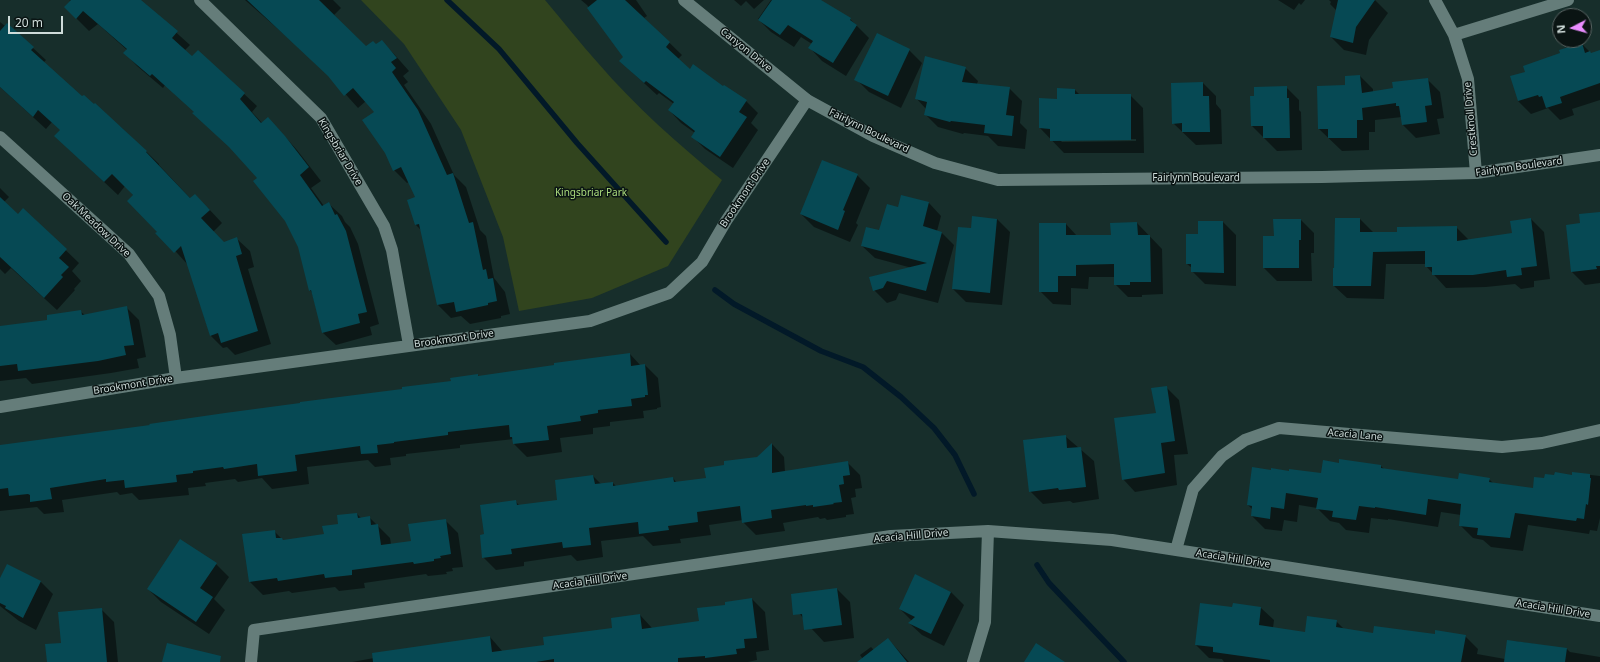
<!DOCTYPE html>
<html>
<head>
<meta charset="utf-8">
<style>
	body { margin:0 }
	#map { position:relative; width:1600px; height:662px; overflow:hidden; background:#172e2b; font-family:"Noto Sans",sans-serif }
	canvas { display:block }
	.north { position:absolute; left:1552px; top:8px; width:40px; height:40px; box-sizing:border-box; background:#0a1413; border:1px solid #596463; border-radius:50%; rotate:264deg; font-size:11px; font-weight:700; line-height:16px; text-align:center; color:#cfdcda }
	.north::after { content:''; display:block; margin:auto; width:14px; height:18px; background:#e98dfe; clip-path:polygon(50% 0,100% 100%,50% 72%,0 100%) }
	.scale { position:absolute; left:8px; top:16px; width:55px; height:18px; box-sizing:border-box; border:2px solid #cfdcda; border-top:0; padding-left:5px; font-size:12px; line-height:14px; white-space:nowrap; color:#cfdcda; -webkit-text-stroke:3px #0a1413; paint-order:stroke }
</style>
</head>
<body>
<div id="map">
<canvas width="1600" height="662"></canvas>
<div class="north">N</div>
<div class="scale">20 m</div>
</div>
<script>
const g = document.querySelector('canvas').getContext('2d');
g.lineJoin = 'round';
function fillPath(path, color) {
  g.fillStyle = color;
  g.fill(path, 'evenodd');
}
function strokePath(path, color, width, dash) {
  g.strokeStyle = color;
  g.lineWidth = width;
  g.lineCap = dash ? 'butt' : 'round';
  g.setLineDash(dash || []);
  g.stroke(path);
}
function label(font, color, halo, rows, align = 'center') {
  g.font = font + ' "Noto Sans",sans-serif';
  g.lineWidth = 3;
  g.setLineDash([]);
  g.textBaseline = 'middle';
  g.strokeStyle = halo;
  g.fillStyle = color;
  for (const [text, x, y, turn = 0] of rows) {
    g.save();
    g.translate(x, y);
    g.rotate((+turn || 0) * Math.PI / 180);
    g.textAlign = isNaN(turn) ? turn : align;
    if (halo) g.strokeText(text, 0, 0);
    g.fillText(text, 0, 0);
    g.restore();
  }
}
const green = new Path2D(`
	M361,0H545C563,21 580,43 598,63C635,106 678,144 722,180L668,266L592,298L519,311L503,237L461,130L404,44Z`);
const shadow = new Path2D(`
	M69,0H140L190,45L184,51L192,58L198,51L257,106L252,112L262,123L280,131L297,150L321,181L311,188L324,206L329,204L342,216L345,222L350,227L358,244L379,324L370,327L372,335L336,345L323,333L312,293L310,290L299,247L286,220L259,178L236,153L195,112L165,85L163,88L137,66L125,53L127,50L98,24L89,31L65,7L71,1Z
	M245,0H333L341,8L334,15L366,48L376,45L381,41L394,54L409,71L403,76L408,82L404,85L431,124L454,175L466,187L480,230L486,236L494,278L505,292L510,314L501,316V318L470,324L461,316L451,318L438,305L421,230L416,225L408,200L416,198L409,182L407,183L394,170L386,152L375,112L366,101L358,108L330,77L295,44Z
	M581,0H636L647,16L644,18L682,55L678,59L690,70L746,101L758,113L751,123L758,130L733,168L705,149L692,136L695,133L681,123L669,110L674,104L659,93L657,95L633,73L624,57L587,5Z
	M734,0H764L754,9L746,1L741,6Z
	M771,0H819L850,19L869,38L846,76L822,61L810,48L812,44L801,37L794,47L771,32L758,19Z
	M1278,0H1305L1301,5L1299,3L1294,10Z
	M1329,0H1375L1388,13L1369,40L1366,55L1344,50L1331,37L1337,11L1330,4L1331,2Z
	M0,22L33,48L46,60L43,63L82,98L122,128L159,164V165L191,199L208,208L222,223L213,232L224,243L237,239L250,251L254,267L248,269L271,344L235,355L227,347L223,348L210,335L188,265L158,232L134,196L125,186L118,195L55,136L61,130L52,122L46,129L0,87Z
	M1582,44L1592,54L1600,51V100L1572,109L1574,115L1560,120L1548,108L1531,114L1518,101L1526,72Z
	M909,50L922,63L901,108L869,92L856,79Z
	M965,68L978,81L977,84L1009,88L1022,101L1020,123L1027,130L1025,149L998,146L988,136L964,133L963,134L938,127L925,114L926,109L916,98Z
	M1360,76L1373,89V92L1394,89L1427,79L1440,92L1444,118L1437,119L1440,134L1416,138L1403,125L1402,117L1375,120V132H1369V150L1342,151L1319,129L1346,86Z
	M1203,83L1216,96V104L1221,110L1222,144L1196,145L1173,123Z
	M1286,87L1299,100V110L1301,112L1302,150L1277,151L1252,126Z
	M1075,90L1080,95H1130L1143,108L1144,153H1064L1040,128L1058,100ZM1136,139V141L1062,142L1060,140Z
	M857,175L870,188L856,223L858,225L850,242L814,227L801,214Z
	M0,188L9,197L4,202L18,215L23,209L79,263L72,271L81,281L74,289L75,290L57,310L11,268L5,274L0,269Z
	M902,196L929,203L941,216L937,231L941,232L954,245L938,303L899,293L896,300L887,303L874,290L871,277L912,268L875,258L862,246L880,231L899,208Z
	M1600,213V283L1585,285L1572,272L1581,224Z
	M997,219L1010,232L1002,305L966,302L953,289L972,229Z
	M1336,219H1360L1373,232L1398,233L1456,227L1469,240L1513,234L1531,219L1544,232L1550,279L1534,281V287L1521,289L1515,284L1486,287L1446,288L1426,266V264H1386L1384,299L1347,298L1334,286L1335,269Z
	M1301,220L1314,233V253H1311L1312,281H1277L1264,268V237H1275Z
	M1223,222L1236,235V286L1205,284L1192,271V268L1187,264L1199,235Z
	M1137,223L1162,249L1163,294L1142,295V297H1128L1115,284V277H1089L1088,289L1071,288V305L1053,304L1040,291L1066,224L1077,236H1112Z
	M126,307L139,320L146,357L137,359L139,368L111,373L32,384L26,378L0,381V327L49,321L81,312L85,315Z
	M630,354L641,366L645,365L658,378L661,407L657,408V409L643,411L644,418L610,422V426L593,428V434L560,438L562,452L527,457L514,444V439L460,445V448L406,454V456L390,458L391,465L375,467L368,460L307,467L309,484L272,489L262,478L238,482L235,479L205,483L206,486L188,488L189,495L139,500L132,493L120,495L117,492L62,500L64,512L44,514L37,507L0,511V458L452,382L478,375L479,377Z
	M1166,387L1179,400L1188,454L1174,455L1177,485L1135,492L1123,479L1157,414Z
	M1065,436L1094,461L1099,499L1073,503L1070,501L1043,504L1030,491Z
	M772,444L784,457L785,472L848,463L860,475L862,488L855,489L856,497L851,498L854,514L846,515V517L827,520L825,518L820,519L818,517L783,523L785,531L756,535L743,522V520L709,525L711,535L680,539L681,543L653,546L643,536L601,541L603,557L577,561L571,555L524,562V566L496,570L483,557L485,535L516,502L520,506L558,501L593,476L601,484L613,483L616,486L673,478L677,483L707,479L726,466L758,458Z
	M1340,464L1381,466L1384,469L1459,480L1489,479L1494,484L1534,489L1545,479L1573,476V473L1600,476V518L1597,531L1590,530L1589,534L1528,525L1523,551L1491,547L1483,540L1473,538L1460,525L1461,515L1441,512L1438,527L1388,519V520L1371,518L1369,533L1346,530L1339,523L1330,521L1317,508L1299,505L1297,522L1284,520L1282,531L1265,529L1252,516L1253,510L1248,505L1322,474Z
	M357,514L361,518L369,517L390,538L391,544L412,542L445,520L458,533L463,567L452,568L453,571L446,572L447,574L428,576L426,574L364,583L365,588L339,591L335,587L292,593L289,591L263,595L250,582L274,531L284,541L325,535Z
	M216,564L229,577L214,599L225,610L209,634L161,602L148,589Z
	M916,576L951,592L964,605L944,646L922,635L909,623L912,621L900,609Z
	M0,580L40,581L53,594L36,630L19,621L0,606Z
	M837,589L850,602L854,638L824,642L811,628L799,613Z
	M752,599L765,612L769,650L756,652L757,660L748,662H352L490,637L503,652L546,646L613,629L640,615L652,628L700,622L726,606Z
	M1233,608H1261L1274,620L1273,628L1306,633L1336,621L1345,630L1374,634L1465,636L1478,649L1477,654L1505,659L1514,641L1567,649L1570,652L1600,657V662H1224L1222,659L1209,658L1196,645Z
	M101,609L114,622L118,662H48L62,643Z
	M888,639L909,662H865L860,655L871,647L874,650Z`);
const stream = new Path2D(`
	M447,0L499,49L577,143L666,242
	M715,290L734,304L821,351L863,367L901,397L934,428L955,455L974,494
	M1037,565L1049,583L1124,662`);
const building = new Path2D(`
	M71,0H141L178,31L172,38L192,56L198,50L245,93L240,99L261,123L268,117L285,136L309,167L300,175L322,206L329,202L335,215L337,214L346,231L367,312L358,314L360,323L322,333L311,290L309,291L298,247L285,221L253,181L257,178L229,147L192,113L194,112L152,74L150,76L123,53L127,49L83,11L76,19L64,7Z
	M247,0H319L366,46L373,41L376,44L382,40L397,58L391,62L396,68L392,72L418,110L447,175L453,173L469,223L473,222L483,270L486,269L488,279L493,278L497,301L488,303V305L456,312L454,302L437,305L419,224L415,225L407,200L415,197L401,167L393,171L385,153L362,120L374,112L353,88L344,96L328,76Z
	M597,0H625L670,42L666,47L690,69L693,64L723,86L724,85L747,100L739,112L747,117L720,157L691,137L695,131L668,110L674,102L646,81L644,83L619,61L623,57L587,8Z
	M772,0H821L851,18L850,20L857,25L833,63L808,48L813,41L788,25L780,35L758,20Z
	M1338,0H1375L1356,27L1353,43L1330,37Z
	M7,23L34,47L31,50L82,96L84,95L94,104L95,103L147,151L146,152L190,198L195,194L210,210L201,218L224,242L237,237L242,254L236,256L258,331L221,343L218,333L210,336L181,246L174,253L155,233L157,232L127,201L133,195L112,174L104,182L54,136L60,130L38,110L33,117L0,87V31Z
	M877,33L910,49L888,96L854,80Z
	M1582,43L1585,53L1590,51L1591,53L1600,50V83L1560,97L1562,103L1546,108L1542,96L1539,97L1538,95L1518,101L1510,76L1525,72L1523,66L1560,53L1559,50Z
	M925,56L966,67L962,82L1010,87L1006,115L1014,116L1012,136L984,133L985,125L951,121L950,122L924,115L927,102L915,99Z
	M1360,75L1362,93L1393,88L1392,82L1428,78L1432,105L1425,106L1427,122L1402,125L1399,106H1396V103L1362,108L1363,120H1357V138H1328V129H1318L1317,86L1345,85V76Z
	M1203,82V96H1209L1210,132H1182V123L1172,124L1171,83Z
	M1287,86V98H1289L1290,138H1263V126H1251L1250,96H1254V87Z
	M1057,88L1075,89V94H1131V140L1050,141V129L1039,128V98L1057,99Z
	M822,160L858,174L843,210L845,211L838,230L800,214Z
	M901,195L929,202L923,226L942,232L926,291L887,281L883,288L873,291L869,277L927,263L861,246L866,227L879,230L887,204L898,207Z
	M0,197L18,214L23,208L67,249L59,258L69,267L61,275L63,277L44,298L0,257Z
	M1600,212V266H1596L1597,269L1571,272L1566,225L1580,223L1579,214Z
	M972,216L997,219L990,293L952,289L958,227L971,228Z
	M1335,218H1360V232H1397V227L1457,226V241L1512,233L1510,221L1531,218L1537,266L1521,268L1522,275L1507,277L1506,270L1473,275H1432V267H1425V251L1373,252L1371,286H1333V268H1334Z
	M1273,219H1301V240H1299V268H1263V236H1274Z
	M1198,221H1223L1224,273L1191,272V264H1186V234H1198Z
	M1137,222L1138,235H1150L1151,282H1130V285H1114V264L1076,265V276H1058V292H1039V223H1066V235H1111L1110,223Z
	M127,306L134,345L124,346L126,355L98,361L18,371L17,364L0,366V326L47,320V315L81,310L82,315Z
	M630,353L631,366L645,364L648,395H645V397L631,399L632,406L598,410V413L580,416L581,421L547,426L549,440L513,444L512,437H510L509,425L448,432V435L394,442V443L377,445L378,453L361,454L360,446L295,455L297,471L258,476L257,464L224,469L223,467L193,471V473L176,475L177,482L125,488L124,480L106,482V479L50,488L52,499L30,502V495L28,494L9,496L8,488L0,489V445L150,425L149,424L225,413L300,403V402L402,389V387L451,381L450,378L478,374V376L554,365V363Z
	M1167,386L1175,441L1161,443L1165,473L1122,480L1114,418L1156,413L1151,388Z
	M1066,435L1067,448L1081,447L1086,487L1059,490L1058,488L1029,492L1023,440Z
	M772,443V473L848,461L850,475L843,476L844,484L839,485L842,502L833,503L834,504L813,507V505L806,506V505L771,510L772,518L742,523L740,506L697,512L698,522L668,526L669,530L639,534L638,522L589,528L591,545L563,548L562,542L511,549L512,554L482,558L480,535L484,534L480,505L516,500L517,505L557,500L555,480L593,475L595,484L613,482V486L673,477L674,482L706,478L704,468L724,465V461L757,457Z
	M1339,459L1381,465V468L1458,479L1459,473L1490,478L1489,482L1533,488L1534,477L1544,478L1545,474L1554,475L1555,472L1572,475V472L1590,474V478H1591L1588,505L1586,504L1584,519L1577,518L1576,521L1515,513L1510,538L1477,535L1478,528L1459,526L1461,504L1428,499L1426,515L1375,507V508L1359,506L1356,520L1332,517L1333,511L1316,509L1318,498L1286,493L1284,509L1271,507L1270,519L1251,516L1252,506L1247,505L1252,467L1271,470V468L1289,471V469L1321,473L1323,460L1339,463Z
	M357,513L358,518L370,516L371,525L378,524L381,545L411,541L408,524L446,519L451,554L440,556L441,558L434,559V561L414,564L413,562L352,570V575L325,578L324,574L278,581L277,578L249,582L242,534L275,530L276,538H282L283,540L324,534L322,526L338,524L337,515Z
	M180,539L217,563L200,588L213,597L196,622L147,589Z
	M7,564L41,581L23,618L5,608L6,606L0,603V578Z
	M915,574L951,592L931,634L908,623L915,617L899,609Z
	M837,588L842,625L804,630L802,614L793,615L791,594Z
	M752,598L757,638L744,639L745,648L736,649L737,654L705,658V656L678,658V662H554V659L536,662H373L372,653L490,636L492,652L544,645L543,637L612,628L611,618L640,614L642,629L699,621L697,608L725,605V602Z
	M1200,603L1232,607L1233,603L1261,607L1259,625L1305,632L1307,616L1337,620L1336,627L1373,633L1374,626L1435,634V630L1466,635L1461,662H1270V660L1213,652V647L1195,645Z
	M102,608L107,662H47L45,644L61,643L58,612Z
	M888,638L907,662H857Z
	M1507,640L1567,648L1565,662H1504Z
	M167,643L221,656L220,662H162Z
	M1036,643L1065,662H1024Z`);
const minor = new Path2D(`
	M200,0L321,118L384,226L392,250L409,345
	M1435,0L1454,35L1468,79L1476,173
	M1454,35L1568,0
	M0,137L129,254L159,296L170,335L176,378
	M0,407L176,378L590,321L669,293L702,262L726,221L807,100
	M1176,550L1193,489L1222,456L1245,440L1279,428L1502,447L1542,443L1600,430
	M251,662L254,630L891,536L988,531L1112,540L1600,616
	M973,662L985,622L988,531`);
const tertiary = new Path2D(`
	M684,0L807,100L873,136L935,163L998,180L1322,177L1476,173L1600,155`);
const streetNames = [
	["Canyon Drive",746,50,39],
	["Crestknoll Drive",1471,119,-95],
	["Fairlynn Boulevard",869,131,26],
	["Kingsbriar Drive",340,152,59],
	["Fairlynn Boulevard",1519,167,-8],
	["Fairlynn Boulevard",1196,178],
	["Brookmont Drive",745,193,-56],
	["Oak Meadow Drive",96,225,43],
	["Brookmont Drive",454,339,-8],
	["Brookmont Drive",133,385,-9],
	["Acacia Lane",1355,435,5],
	["Acacia Hill Drive",911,536,-5],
	["Acacia Hill Drive",1233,559,9],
	["Acacia Hill Drive",590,581,-8],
	["Acacia Hill Drive",1553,609,9]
];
const parkNames = [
	["Kingsbriar Park",591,193]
];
fillPath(green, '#31441e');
fillPath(shadow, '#0007');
strokePath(stream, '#021928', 5.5);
fillPath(building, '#064954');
strokePath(minor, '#657d7a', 12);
strokePath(tertiary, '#657d7a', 12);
label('10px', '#cfdcda', '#0a1413', streetNames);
label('10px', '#adde7e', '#0a1413', parkNames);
</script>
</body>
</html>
